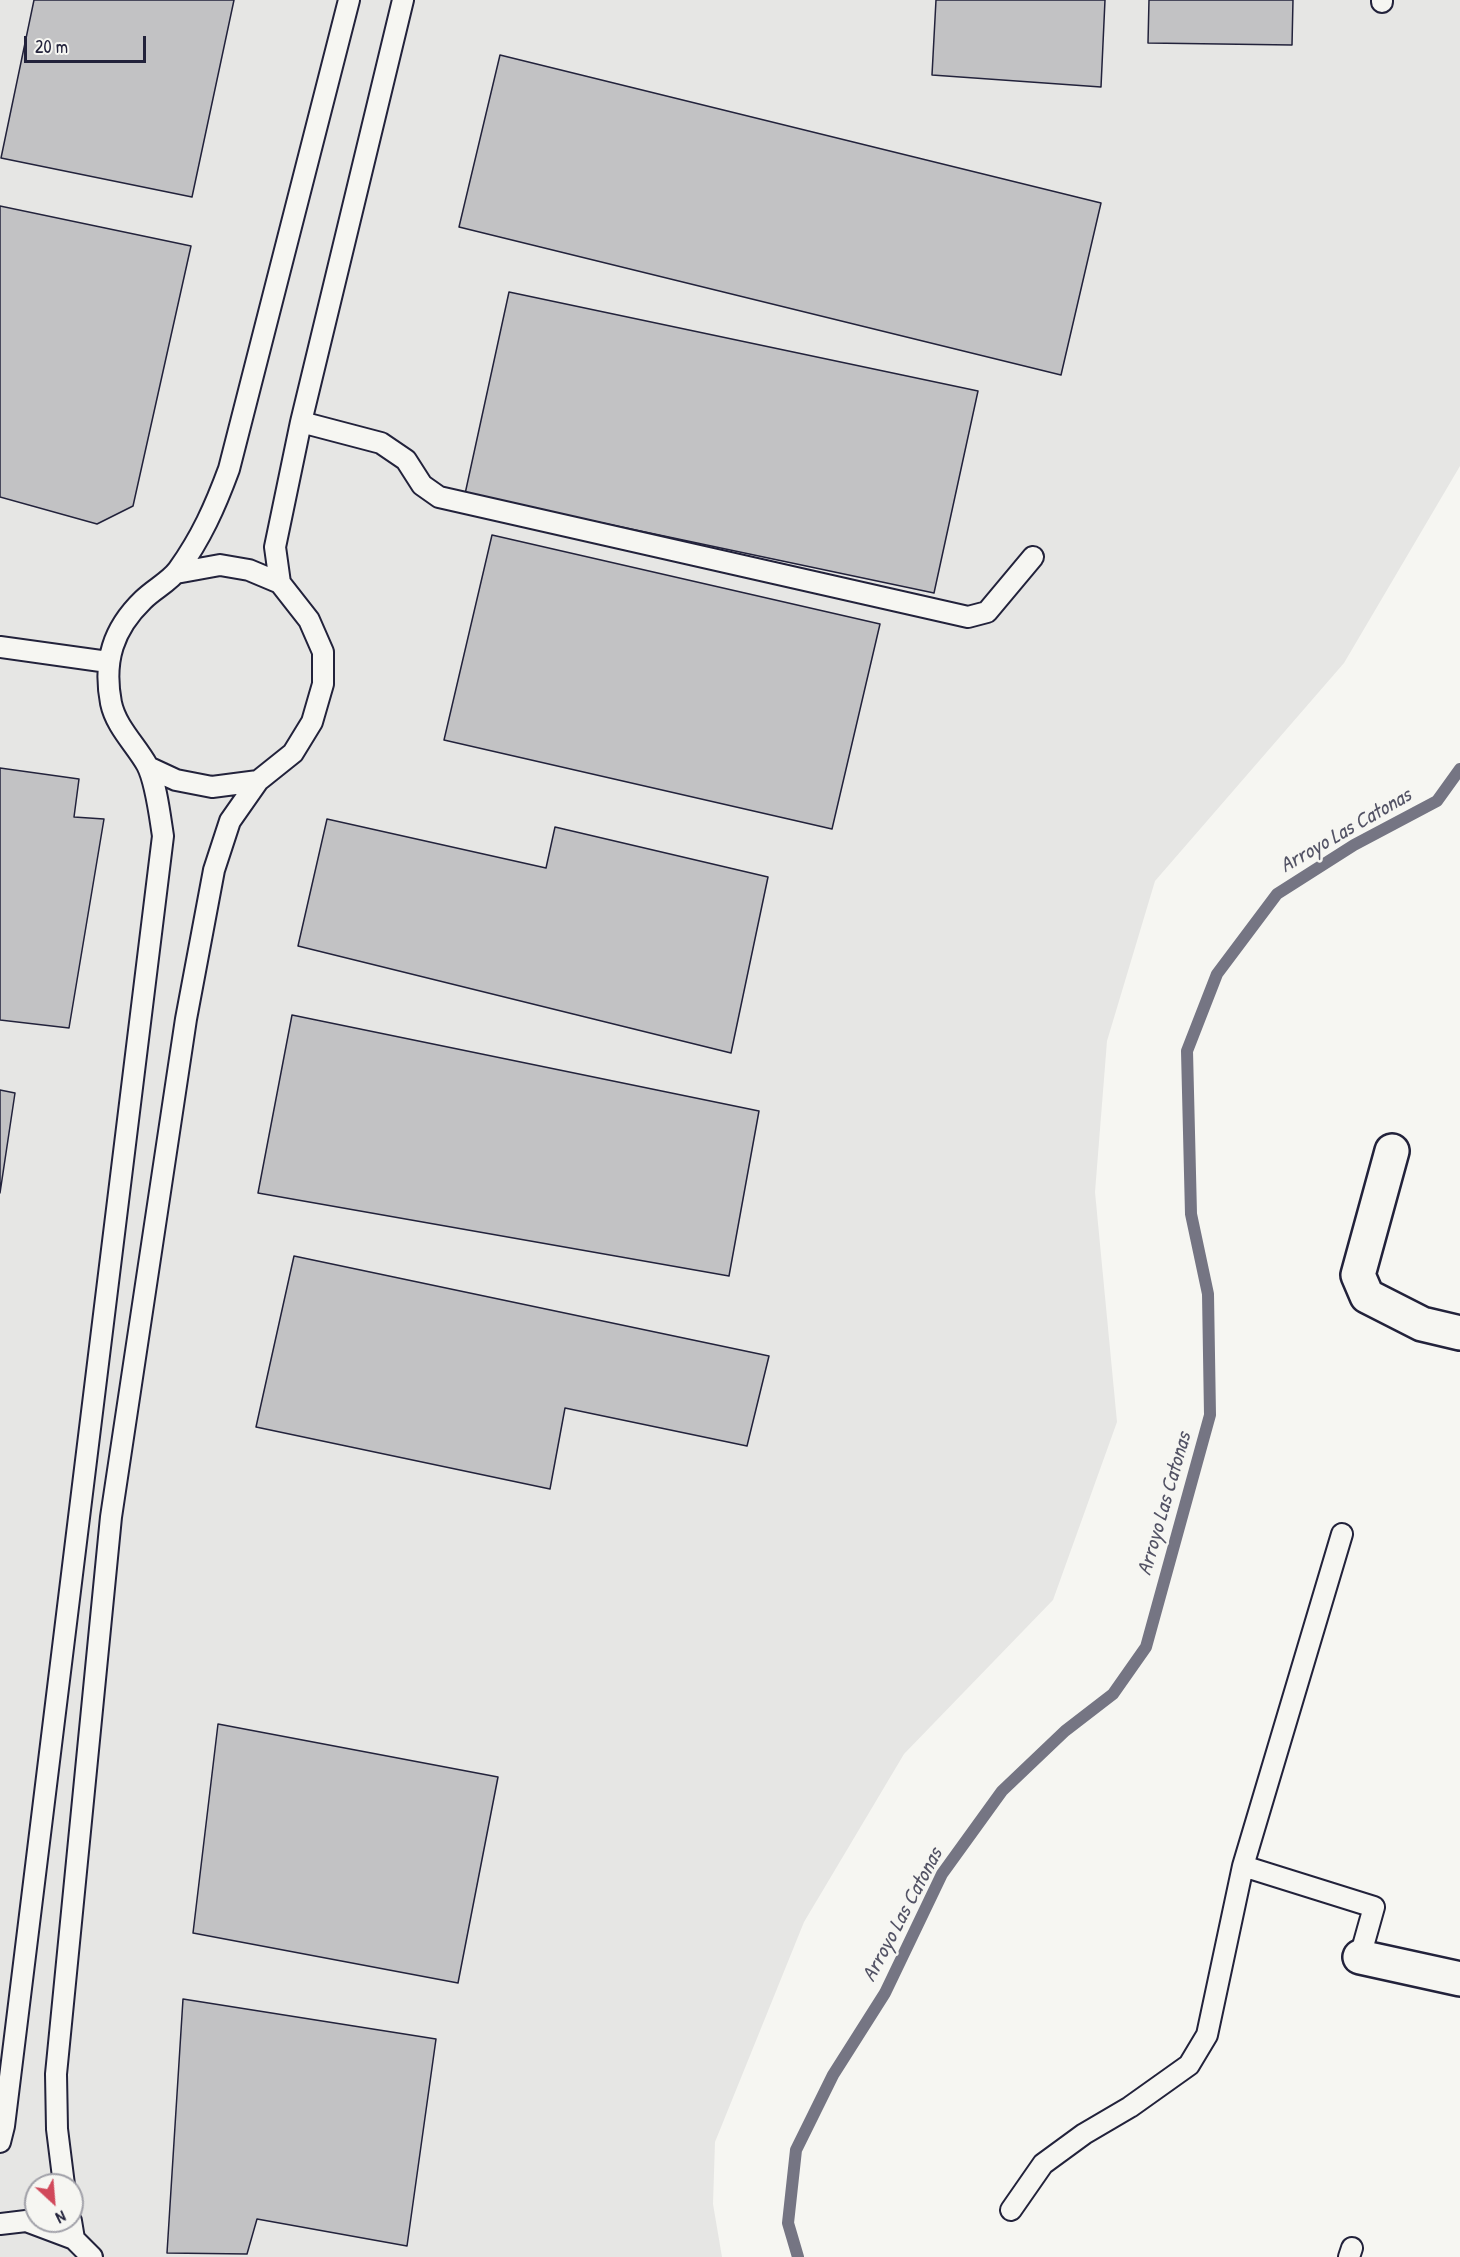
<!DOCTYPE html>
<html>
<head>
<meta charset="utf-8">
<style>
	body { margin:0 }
	#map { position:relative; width:1460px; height:2257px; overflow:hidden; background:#f6f6f2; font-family:"Patrick Hand",sans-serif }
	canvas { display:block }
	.north { position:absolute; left:24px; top:2173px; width:60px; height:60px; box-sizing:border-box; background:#f6f6f2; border:2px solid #a1a1a9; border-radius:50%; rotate:154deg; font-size:16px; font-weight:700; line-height:24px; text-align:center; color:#22223b }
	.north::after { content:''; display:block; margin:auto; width:21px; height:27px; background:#d1495b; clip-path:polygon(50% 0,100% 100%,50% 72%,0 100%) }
	.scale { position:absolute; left:24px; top:36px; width:122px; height:27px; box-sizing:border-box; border:3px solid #22223b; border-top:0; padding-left:8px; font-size:18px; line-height:21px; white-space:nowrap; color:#22223b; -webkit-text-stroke:4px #f6f6f2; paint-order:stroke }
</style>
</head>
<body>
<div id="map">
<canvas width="1460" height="2257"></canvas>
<div class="north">N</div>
<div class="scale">20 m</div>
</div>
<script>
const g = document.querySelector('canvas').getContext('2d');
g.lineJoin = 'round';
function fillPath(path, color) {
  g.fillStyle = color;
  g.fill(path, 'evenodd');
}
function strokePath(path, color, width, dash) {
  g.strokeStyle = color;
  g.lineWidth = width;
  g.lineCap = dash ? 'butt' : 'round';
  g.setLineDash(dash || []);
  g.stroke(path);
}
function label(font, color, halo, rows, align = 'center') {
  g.font = font + ' "Patrick Hand",sans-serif';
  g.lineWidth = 5;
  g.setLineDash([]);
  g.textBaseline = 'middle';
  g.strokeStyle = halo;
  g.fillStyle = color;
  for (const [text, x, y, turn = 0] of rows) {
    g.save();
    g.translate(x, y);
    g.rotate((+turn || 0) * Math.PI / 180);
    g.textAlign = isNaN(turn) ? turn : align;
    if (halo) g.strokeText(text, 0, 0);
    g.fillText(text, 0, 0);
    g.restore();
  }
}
const built = new Path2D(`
	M0,0H1460V466L1344,663L1155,881L1107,1041L1095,1192L1117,1422L1053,1600L904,1754L804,1922L715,2142L713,2204L722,2257H0ZM36,2185H72V2221H36Z`);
const stream = new Path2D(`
	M798,2257L788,2223L796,2150L833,2075L885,1993L942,1874L1002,1791L1065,1731L1113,1694L1146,1647L1210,1415L1208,1294L1191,1214L1187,1051L1217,974L1277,894L1354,845L1437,801L1460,769`);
const building = new Path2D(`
	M34,0H234L192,197L1,158Z
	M936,0H1105L1101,87L932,75Z
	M1149,0H1293L1292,45L1148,43Z
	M500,55L1101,203L1061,375L459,227Z
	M0,206L191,246L133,506L97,524L0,497Z
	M509,292L978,391L934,593L465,494Z
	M492,535L880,624L832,829L444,740Z
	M0,768L79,779L74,817L104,819L69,1028L0,1020Z
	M327,819L546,868L555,827L768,877L731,1053L298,946Z
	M292,1015L759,1111L729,1276L258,1193Z
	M0,1090L15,1093L0,1193Z
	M294,1256L769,1356L747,1446L565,1408L550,1489L256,1427Z
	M218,1724L498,1777L458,1983L193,1933Z
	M183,1999L436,2039L407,2246L257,2219L247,2254L167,2253Z`);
const lane = new Path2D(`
	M1382,2V0
	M301,422L381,443L406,460L422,485L439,497L968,617L987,612L1033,557
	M176,573L220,565L249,570L280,583
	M0,647L108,662
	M148,767L176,780L212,787L258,781
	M1342,1534L1243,1866L1374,1907L1360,1957
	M0,2142L4,2126L163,836C160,817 156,782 147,765C136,745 116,727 111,703C103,661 113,629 143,600C154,589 169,582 178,570C201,538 215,507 229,469L349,0
	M64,2185L57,2129L56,2074L111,1517L186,1019L214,870L230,821L258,781L293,753L312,722L323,684V652L309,620L280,583L275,547L301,422L403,0
	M1011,2210L1043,2164L1084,2134L1130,2107L1189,2065L1207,2035L1243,1866
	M71,2221L74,2239L92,2257
	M0,2224L26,2221L74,2239
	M1349,2257L1352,2248`);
const street = new Path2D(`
	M1392,1151L1358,1275L1367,1296L1422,1324L1460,1333
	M1360,1957L1460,1979`);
const waterNames = [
	["Arroyo Las Catonas",1346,831,-30],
	["Arroyo Las Catonas",1165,1504,-74],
	["Arroyo Las Catonas",903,1915,-62]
];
fillPath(built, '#e6e6e4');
strokePath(stream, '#757583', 12);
fillPath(building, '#c2c2c4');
strokePath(building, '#22223b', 1.5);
strokePath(lane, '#22223b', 24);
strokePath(street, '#22223b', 38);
strokePath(lane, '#f6f6f2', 20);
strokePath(street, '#f6f6f2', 33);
label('italic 21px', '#535365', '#f6f6f2', waterNames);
</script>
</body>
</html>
